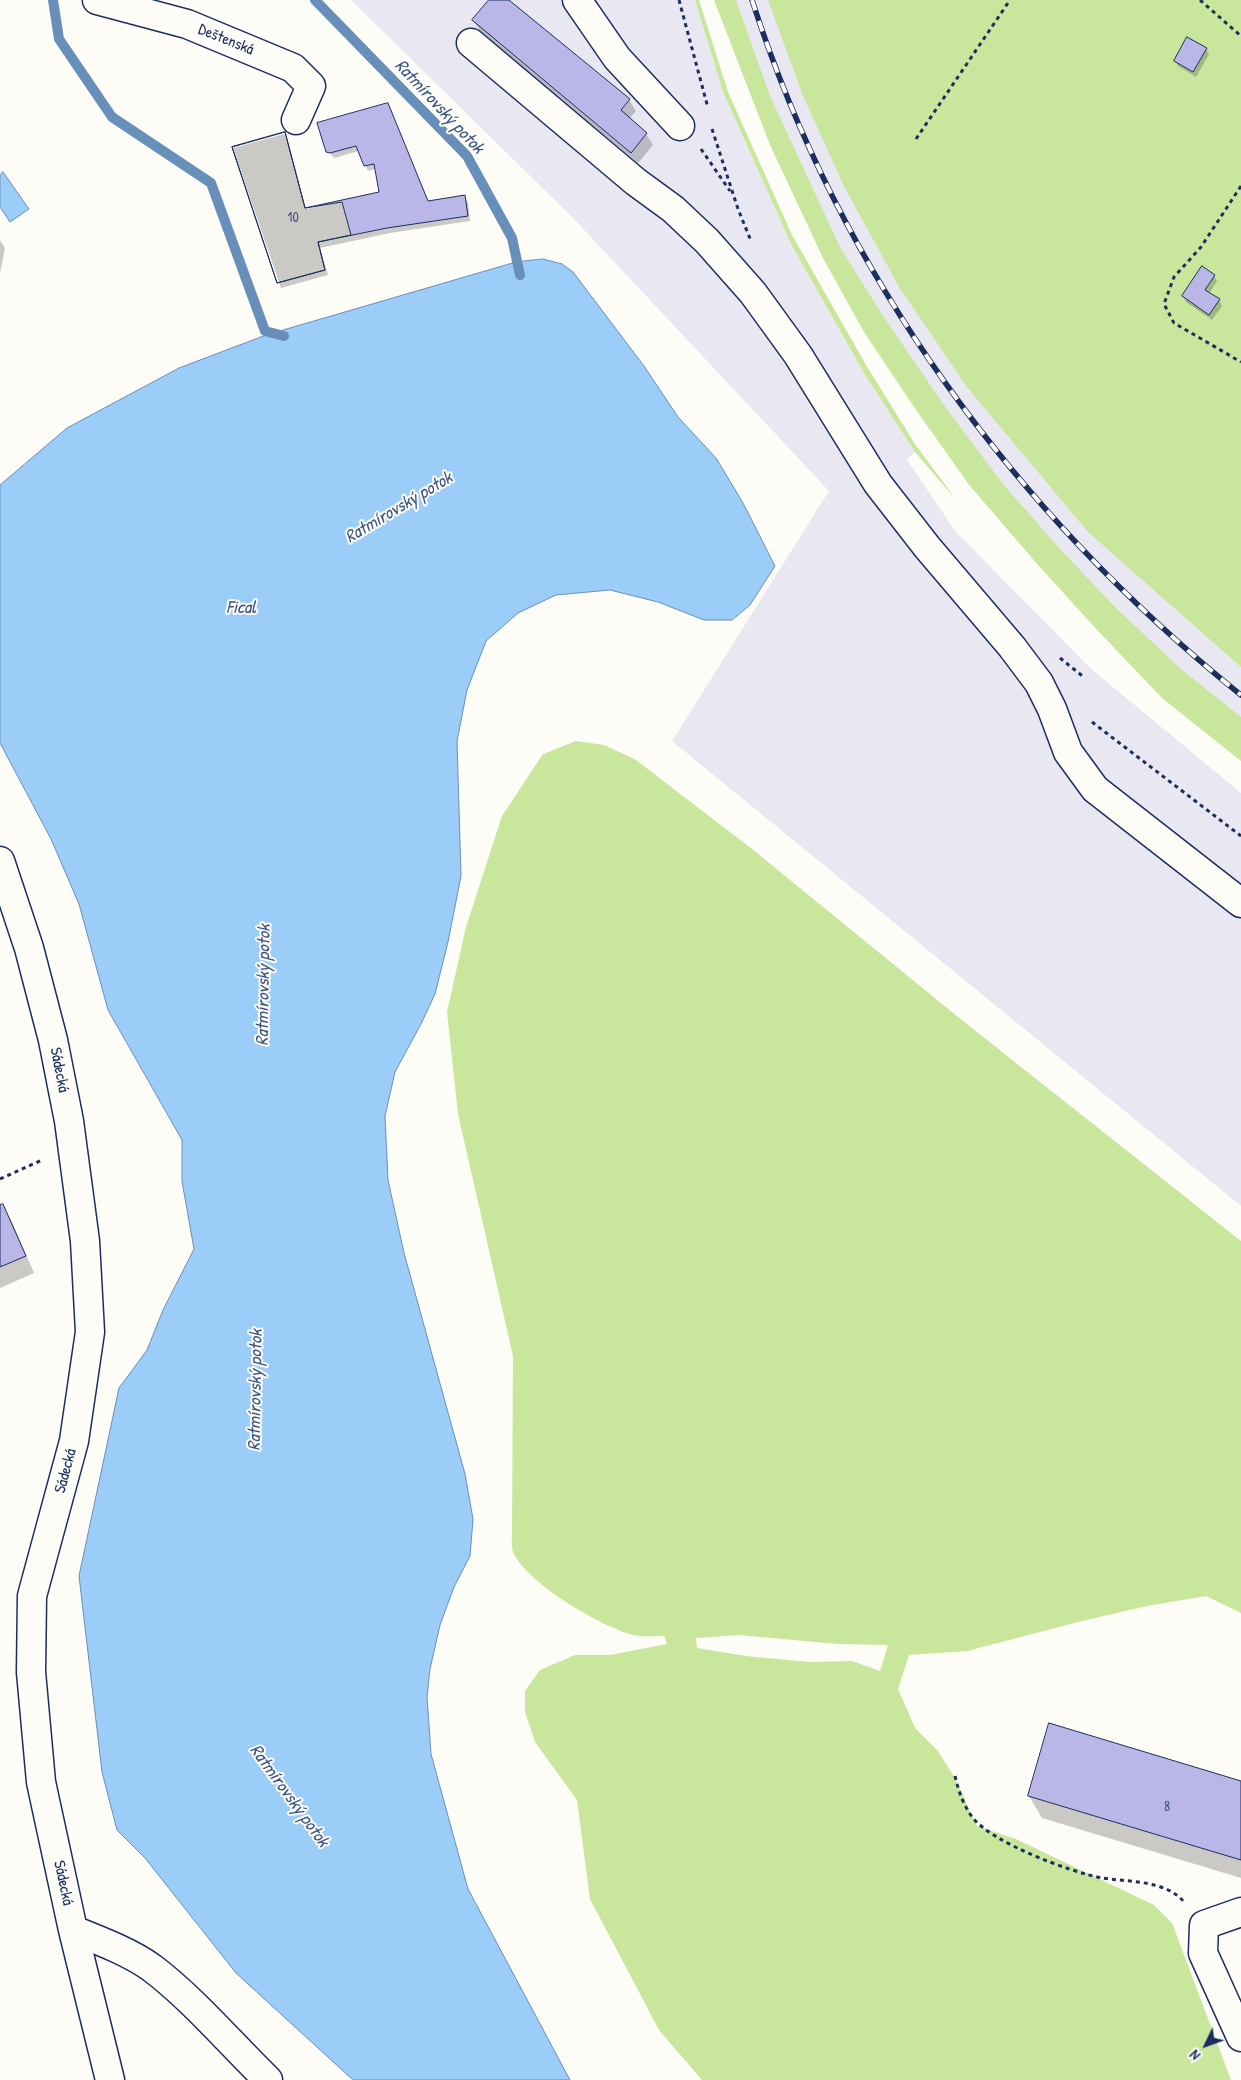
<!DOCTYPE html>
<html>
<head>
<meta charset="utf-8">
<style>
	body { margin:0 }
	#map { position:relative; width:1241px; height:2080px; overflow:hidden; background:#fdfcf7; font-family:"Patrick Hand",sans-serif }
	canvas { display:block }
	.north { position:absolute; left:1181px; top:2020px; width:50px; height:50px; -webkit-text-stroke:4px #fdfcf7; paint-order:stroke; rotate:228deg; font-size:14px; font-weight:700; line-height:20px; text-align:center; color:#1b2f5e }
	.north::after { content:''; display:block; margin:auto; width:18px; height:22px; background:#1b2f5e; clip-path:polygon(50% 0,100% 100%,50% 72%,0 100%) }
</style>
</head>
<body>
<div id="map">
<canvas width="1241" height="2080"></canvas>
<div class="north">N</div>
</div>
<script>
const g = document.querySelector('canvas').getContext('2d');
g.lineJoin = 'round';
function fillPath(path, color) {
  g.fillStyle = color;
  g.fill(path, 'evenodd');
}
function strokePath(path, color, width, dash) {
  g.strokeStyle = color;
  g.lineWidth = width;
  g.lineCap = dash ? 'butt' : 'round';
  g.setLineDash(dash || []);
  g.stroke(path);
}
function label(font, color, halo, rows, align = 'center') {
  g.font = font + ' "Patrick Hand",sans-serif';
  g.lineWidth = 4;
  g.setLineDash([]);
  g.textBaseline = 'middle';
  g.strokeStyle = halo;
  g.fillStyle = color;
  for (const [text, x, y, turn = 0] of rows) {
    g.save();
    g.translate(x, y);
    g.rotate((+turn || 0) * Math.PI / 180);
    g.textAlign = isNaN(turn) ? turn : align;
    if (halo) g.strokeText(text, 0, 0);
    g.fillText(text, 0, 0);
    g.restore();
  }
}
const built = new Path2D(`
	M351,0H695L723,92L792,246L863,372L915,452L907,460L956,532L1090,668L1241,793V1206L672,741L829,491L573,218Z
	M723,0H780L1241,660V731L1124,631L875,328Z`);
const green = new Path2D(`
	M695,0H699L728,92L792,235L866,365L915,444L957,501L915,452L865,375L792,246L723,92Z
	M714,0H736L770,96L840,247L879,310L946,408L1003,484L1061,550L1116,608L1182,670L1241,717V761L1162,698L1099,632L1038,565L970,486L916,410L864,332L824,260L770,145Z
	M768,0H1241V667L1088,532L967,387L899,287L844,186L803,96Z
	M576,741L604,745L636,760L752,849L963,1021L1241,1241V1613L1206,1596L1147,1606L1082,1621L967,1651L909,1655L898,1689L915,1728L938,1751L955,1778L977,1826L1016,1839L1154,1905L1172,1923L1231,2080H702L659,2030L590,1899L577,1800L535,1742L525,1712V1691L540,1670L575,1655H610L667,1644L664,1636C654,1636 643,1637 633,1635C600,1626 530,1585 514,1554C511,1549 512,1539 512,1532L513,1356L458,1114L447,1012L466,927L502,816L543,754ZM739,1635L838,1644L888,1645L880,1671L852,1661L809,1662L746,1656L697,1648L696,1638Z`);
const water = new Path2D(`
	M3,172L29,209L10,222L0,207V175Z
	M543,259L562,264L573,272L644,366L678,417L716,458L743,503L775,566L750,605L732,620H704L658,602L610,590L556,595L518,613L486,641L467,690L457,741L461,876L448,942L435,994L421,1024L395,1072L385,1116L388,1180L404,1253L465,1474L473,1519L470,1556L454,1587L440,1625L430,1669L427,1697L431,1754L468,1889L570,2080H353L236,1973L145,1858L117,1830L102,1772L79,1576L119,1388L147,1350L163,1310L194,1249L182,1181V1140L108,1010L79,904L51,839L0,743V485L67,428L179,368L266,335L516,262Z`);
const shadow = new Path2D(`
	M491,0H507L629,100L636,111L629,119L646,134L653,145L638,163L481,32L474,21Z
	M1206,49L1209,54L1196,77L1178,66L1175,61Z
	M388,104L428,202L464,196L468,202L470,221L390,233L320,248L328,275L281,288L233,148L284,134L287,139L306,209L381,193L376,169L368,171L359,151L334,158L328,151Z
	M0,240L5,248L0,273Z
	M1214,276L1217,281L1209,294L1219,300L1222,306L1212,320L1186,302L1183,296Z
	M2,1205L12,1222L34,1273L0,1288V1206Z
	M1241,1782V1878L1042,1818L1029,1796Z`);
const stream = new Path2D(`
	M53,0L59,39L112,117L211,183L265,331L284,336
	M315,0L467,156L512,238L520,275`);
const building = new Path2D(`
	M489,0H509L630,99L621,110L647,133L631,153L472,20Z
	M1187,37L1207,48L1193,72L1174,61Z
	M388,103L428,201L465,195L468,216L387,228L318,242L325,270L277,283L232,147L285,132L305,208L379,192L374,164L364,166L356,146L330,153L326,152L317,123Z
	M285,132L305,208L342,202L351,235L318,242L325,270L277,283L232,147Z
	M1202,266L1215,275L1205,290L1220,299L1209,315L1182,296Z
	M3,1204L26,1256L0,1267V1205Z
	M1049,1723L1241,1781V1860L1028,1796Z`);
const path = new Path2D(`
	M679,0L708,108
	M1200,0L1241,36
	M712,129L738,209L751,241
	M916,139L1010,0
	M701,149L730,191
	M1241,186L1201,247L1174,277L1164,304L1174,323L1241,362
	M1060,658L1085,678
	M1092,722L1241,836
	M0,1179L42,1160
	M955,1776C959,1792 963,1805 973,1818C993,1843 1070,1872 1102,1878C1128,1882 1166,1880 1184,1902`);
const minor = new Path2D(`
	M97,0L187,24L293,68L311,86L296,120
	M577,0L617,58L680,126
	M471,43L636,182L673,209L707,241L753,293L798,355L878,484L927,547L1012,647L1039,683L1052,709L1068,752L1095,789L1241,903
	M0,861L29,948L53,1040L69,1121L85,1241L90,1332L74,1441L32,1596L31,1672L41,1782L73,1930L110,2080
	M1241,1912L1204,1925L1203,1953L1241,2037
	M73,1930C98,1940 130,1952 152,1968C194,2000 230,2043 268,2080`);
const rail = new Path2D(`
	M752,0C840,275 1017,515 1241,695`);
const numberNames = [
	["10",293,218],
	["8",1167,1807]
];
const streetNames = [
	["Deštenská",226,40,22],
	["Sádecká",59,1070,79],
	["Sádecká",66,1471,-75],
	["Sádecká",63,1883,78]
];
const waterNames = [
	["Ratmírovský potok",439,107,47],
	["Ratmírovský potok",399,508,-31],
	["Fical",241,608],
	["Ratmírovský potok",264,985,-89],
	["Ratmírovský potok",256,1390,-89],
	["Ratmírovský potok",289,1796,54]
];
fillPath(built, '#e9e7f2');
fillPath(green, '#c9e69d');
fillPath(water, '#9bcdf8');
strokePath(water, '#688eba', 1);
fillPath(shadow, '#0003');
strokePath(stream, '#688eba', 10);
fillPath(building, '#bab6e8');
strokePath(building, '#1b2f5e', 1);
strokePath(minor, '#1b2f5e', 31);
strokePath(path, '#1b2f5e', 3, [4, 4]);
strokePath(minor, '#fdfcf7', 28);
strokePath(rail, '#1b2f5e', 5.5);
strokePath(rail, '#fdfcf7', 4, [11]);
label('14px', '#435180', null, numberNames);
label('16px', '#1b2f5e', '#fdfcf7', streetNames);
label('italic 18px', '#3b5684', '#fdfcf7', waterNames);
</script>
</body>
</html>
